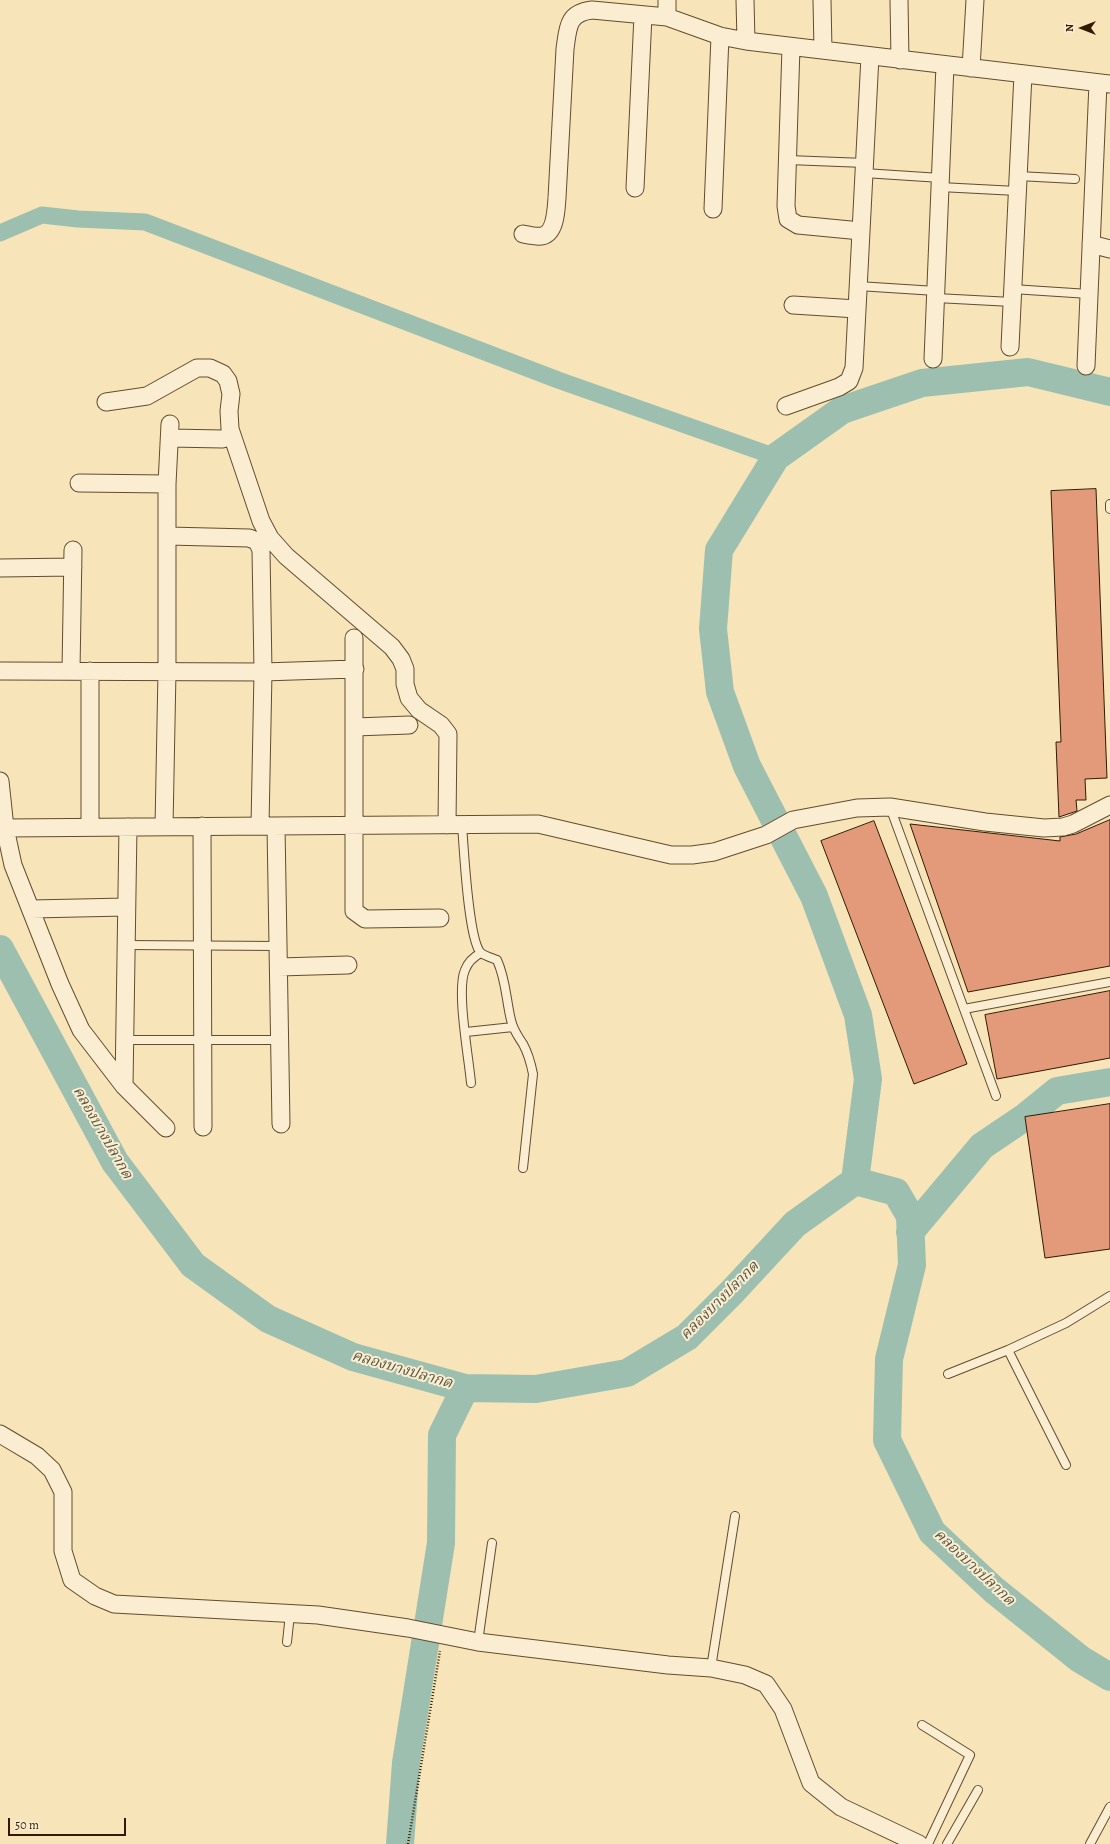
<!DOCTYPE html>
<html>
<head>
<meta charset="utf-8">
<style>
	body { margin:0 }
	#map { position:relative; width:1110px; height:1844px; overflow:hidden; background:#f7e4b8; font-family:Alegreya,serif }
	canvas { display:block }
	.north { position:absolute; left:1062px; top:8px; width:40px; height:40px; -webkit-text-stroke:3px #faedd1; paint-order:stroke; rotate:270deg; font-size:11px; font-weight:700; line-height:16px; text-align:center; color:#311a00 }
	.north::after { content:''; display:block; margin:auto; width:14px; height:18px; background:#311a00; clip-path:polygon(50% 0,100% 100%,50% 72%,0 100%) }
	.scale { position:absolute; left:8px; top:1818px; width:118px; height:18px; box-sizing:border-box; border:2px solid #311a00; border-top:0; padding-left:5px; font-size:12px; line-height:14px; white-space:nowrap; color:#311a00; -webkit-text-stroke:3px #faedd1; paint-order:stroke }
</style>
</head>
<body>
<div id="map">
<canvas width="1110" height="1844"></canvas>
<div class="north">N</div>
<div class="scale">50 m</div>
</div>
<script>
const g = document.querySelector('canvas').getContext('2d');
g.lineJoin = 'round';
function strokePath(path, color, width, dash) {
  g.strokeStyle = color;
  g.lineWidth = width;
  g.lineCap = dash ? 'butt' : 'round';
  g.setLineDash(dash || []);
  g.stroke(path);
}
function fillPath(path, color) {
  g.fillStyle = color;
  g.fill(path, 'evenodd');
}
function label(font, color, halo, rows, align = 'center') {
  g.font = font + ' Alegreya,"Noto Serif Thai",serif';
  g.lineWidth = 4;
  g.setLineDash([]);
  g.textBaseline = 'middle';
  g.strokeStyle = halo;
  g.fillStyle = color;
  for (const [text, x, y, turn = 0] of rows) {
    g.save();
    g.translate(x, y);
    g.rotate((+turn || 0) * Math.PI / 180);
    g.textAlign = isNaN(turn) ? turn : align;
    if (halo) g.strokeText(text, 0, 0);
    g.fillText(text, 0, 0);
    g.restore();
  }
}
const canal = new Path2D(`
	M0,233L42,215L78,219L145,222L558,380L776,457`);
const river = new Path2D(`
	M0,949L115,1162L193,1265L268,1319L353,1357L465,1388L536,1389L627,1373L687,1337L732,1292L795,1224L855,1181L896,1192L910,1216L912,1265L889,1359L887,1440L932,1532L994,1590L1080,1659L1110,1677
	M855,1181L868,1079L858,1015L814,896L747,766L720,692L713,629L719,550L776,457L842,410L922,383L1028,372L1110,392
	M910,1232L982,1146L1025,1117L1057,1091L1110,1082
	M400,1844L406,1763L441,1543L442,1435L465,1388`);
const building = new Path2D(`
	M1096,489L1107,778L1085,779L1086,800H1076L1077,811L1059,817L1056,742H1061L1051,491Z
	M1110,820V966L968,992L910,824L1060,841V837L1076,834Z
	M874,821L967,1064L914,1084L821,841Z
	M1110,991V1058L997,1079L985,1015Z
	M1110,1104V1249L1045,1258L1025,1117Z`);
const path = new Path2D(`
	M408,1844L440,1651`);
const lane = new Path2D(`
	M788,160L865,163
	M864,173L941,178
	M1018,176L1075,179
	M940,187L1017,191
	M858,286L936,291
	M1012,289L1089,294
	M936,298L1012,302
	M1110,504V509
	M890,807L964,1009L1110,982
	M462,825C464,849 468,936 480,952C484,956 492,958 497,960C506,979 506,1000 511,1020C513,1030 518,1036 523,1044C528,1053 531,1064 533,1074L523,1168
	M125,945L279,946
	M964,1009L996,1096
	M466,1032L513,1027
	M124,1040H280
	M471,1083C469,1059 456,990 465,970C468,962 473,957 481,953
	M1008,1350L1066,1465
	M948,1374L1008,1350L1066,1323L1110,1296
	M287,1642L290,1614
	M478,1642L492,1543
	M711,1668L735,1516
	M922,1725L970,1755L928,1844
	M947,1844L978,1790
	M1090,1844L1110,1807`);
const street = new Path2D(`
	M667,0V17
	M745,0L746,41
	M822,0L823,50
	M899,0L900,60
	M791,47L786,206L788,219L798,225L861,231
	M971,68L975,0
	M635,188L643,15
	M713,209L720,36
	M523,234C528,235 537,237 542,236C556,233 556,209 557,198L565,49C568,28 567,13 592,10L667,17L720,36L746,41L1110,84
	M1091,244L1110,249
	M793,305L857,309
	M1010,347L1023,74
	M933,359L945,65
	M1086,366L1098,83
	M106,402L147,396L197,368H210L223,374L228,381L231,394L229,411L230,429L261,521L270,538L286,556L392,647L401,659L405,669V684L409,698L419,710L441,725L448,734L447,825
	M786,406L839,387L849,381L854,368L870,56
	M170,438L223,439
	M79,483L167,484
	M168,536L249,538L257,541L261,550L263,672L260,826
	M0,568L73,567
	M354,638V911L365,919L440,918
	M0,671L263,672L355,669
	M71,671L73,550
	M90,671V827
	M355,727L409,725
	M0,781L5,828L13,865L60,984L81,1030L124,1086L166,1128
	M202,826L203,1127
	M276,826L281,1124
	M164,827L167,671V484L170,424
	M5,828L538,824L671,855H692L714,852L766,835L793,820L857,808L890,807L985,822L1044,828L1063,827L1073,824L1110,805
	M31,909L126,907
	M279,967L348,965
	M124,1086L128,827
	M0,1434L37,1456L52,1470L63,1492V1551L72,1580L95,1596L114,1604L318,1615L408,1628L478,1642L668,1665L711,1668L745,1675L766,1684L783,1709L811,1783L841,1807L919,1844`);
const waterNames = [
	["คลองบางปลากด",102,1133,60],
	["คลองบางปลากด",720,1301,-45],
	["คลองบางปลากด",402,1370,16],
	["คลองบางปลากด",974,1568,43]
];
strokePath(canal, '#9dbfb0', 17);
strokePath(river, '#9dbfb0', 28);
fillPath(building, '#e29a7a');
strokePath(building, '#311a00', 1);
strokePath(lane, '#624c2e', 10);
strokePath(street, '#624c2e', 19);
strokePath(path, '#311a00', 2.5, [1, 2]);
strokePath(lane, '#faedd1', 8);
strokePath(street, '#faedd1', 17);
label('italic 15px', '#57543e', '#faedd1', waterNames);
</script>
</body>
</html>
